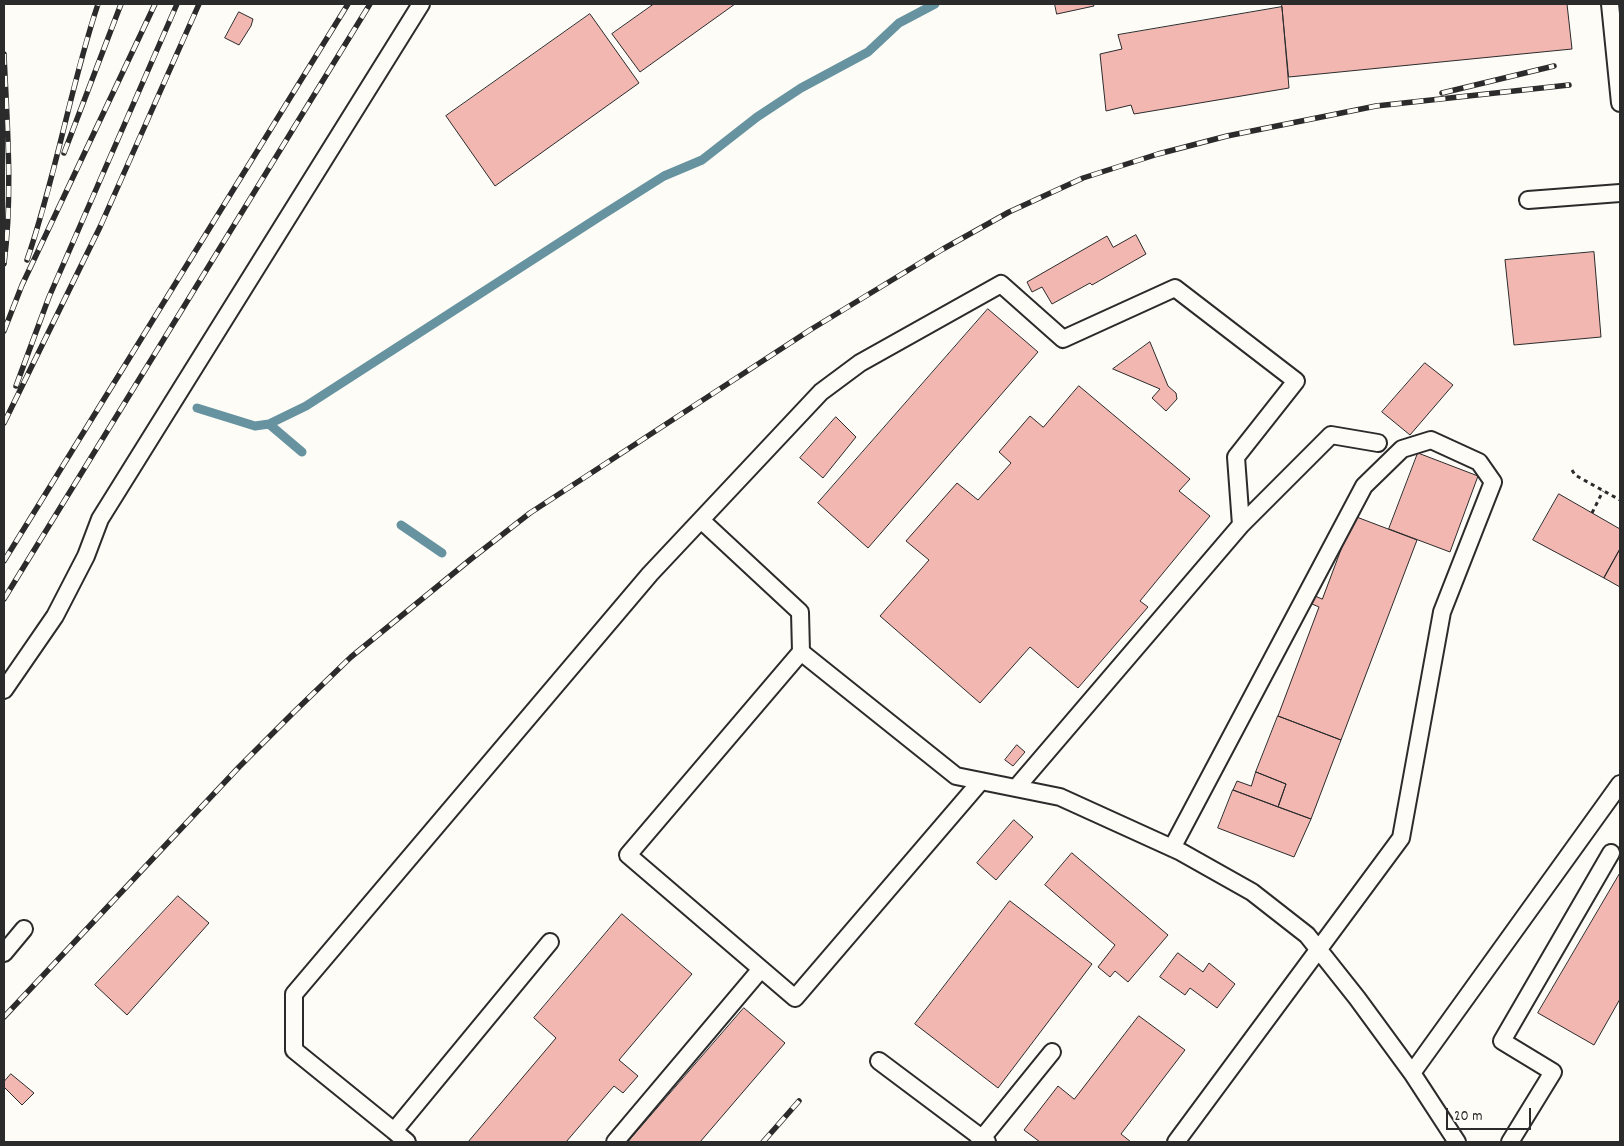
<!DOCTYPE html>
<html>
<head>
<meta charset="utf-8">
<style>
	body { margin:0 }
	#map { position:relative; width:1624px; height:1146px; overflow:hidden; background:#fdfcf7; font-family:Dekko,sans-serif }
	canvas { display:block }
	.frame { position:absolute; inset:0; border:5px solid #2b2b2b; pointer-events:none }
	.scale { position:absolute; left:1446px; top:1108px; width:85px; height:22px; box-sizing:border-box; border:2px solid #2b2b2b; border-top:0; padding-left:6px; font-size:15px; line-height:18px; white-space:nowrap; color:#2b2b2b; -webkit-text-stroke:4px #fdfcf7; paint-order:stroke }
</style>
</head>
<body>
<div id="map">
<canvas width="1624" height="1146"></canvas>
<div class="frame"></div>
<div class="scale">20 m</div>
</div>
<script>
const g = document.querySelector('canvas').getContext('2d');
g.lineJoin = 'round';
function strokePath(path, color, width, dash) {
  g.strokeStyle = color;
  g.lineWidth = width;
  g.lineCap = dash ? 'butt' : 'round';
  g.setLineDash(dash || []);
  g.stroke(path);
}
function fillPath(path, color) {
  g.fillStyle = color;
  g.fill(path, 'evenodd');
}
const stream = new Path2D(`
	M197,408L255,426L269,424L306,406L599,217L664,176L702,160L757,117L801,88L868,52L899,23L935,4
	M269,424L302,452
	M401,525L442,553`);
const building = new Path2D(`
	M654,4H735L640,72L612,34Z
	M1055,4H1093L1094,6L1057,14Z
	M1282,4H1567L1572,49L1289,77Z
	M1282,7L1289,88L1134,114L1131,105L1106,111L1100,54L1122,49L1118,35Z
	M239,12L253,19L251,26L239,45L225,38Z
	M590,14L639,83L495,186L446,116Z
	M1136,235L1146,254L1092,285L1090,283L1052,304L1042,287L1032,292L1027,282L1107,236L1113,247Z
	M1594,252L1601,337L1514,345L1505,260Z
	M988,309L1038,352L868,548L818,503Z
	M1150,342L1168,386L1176,393L1177,399L1166,411L1152,398L1160,389L1113,369Z
	M1425,363L1453,385L1410,435L1382,412Z
	M1079,386L1190,479L1179,491L1210,516L1140,601L1148,607L1078,688L1030,647L980,703L880,616L929,560L906,541L957,483L978,500L1011,463L999,452L1030,416L1043,427Z
	M836,417L856,437L823,478L800,458Z
	M1418,453L1478,476L1450,552L1389,529Z
	M1559,494L1620,529V549L1604,578L1533,540Z
	M1354,516L1417,540L1341,740L1278,716L1319,607L1312,604L1315,596L1322,599Z
	M1620,549V587L1604,578Z
	M1278,716L1341,740L1311,819L1278,807L1286,784L1256,772Z
	M1017,745L1025,752L1013,766L1005,760Z
	M1256,772L1286,784L1278,807L1233,790L1237,781L1251,786Z
	M1233,790L1311,819L1294,857L1218,828Z
	M1014,820L1033,837L996,880L977,863Z
	M1072,853L1168,935L1128,982L1115,971L1110,977L1098,967L1115,945L1045,885Z
	M1620,873V999L1594,1045L1538,1013Z
	M178,896L209,923L127,1015L95,985Z
	M1010,901L1092,964L998,1088L915,1024Z
	M622,914L692,974L619,1060L638,1076L623,1093L614,1086L566,1142H468L556,1038L534,1018Z
	M1178,953L1203,972L1209,963L1235,984L1217,1008L1190,988L1185,995L1160,977Z
	M744,1008L785,1043L700,1142H628Z
	M1139,1016L1185,1050L1121,1134L1131,1142H1040L1024,1130L1058,1086L1074,1099Z
	M11,1074L34,1093L22,1105L4,1087V1082Z`);
const path = new Path2D(`
	M1572,470L1575,475L1620,500
	M1592,513L1603,491`);
const service = new Path2D(`
	M1610,4L1620,103
	M1528,200L1620,193
	M701,520L800,612L801,652
	M1241,525L1331,435L1378,443
	M4,690L55,616L86,556L100,519L421,4
	M981,781L795,998L628,855L801,652L956,776L1060,797L1181,852L1252,892L1307,935L1357,998L1412,1073L1457,1142
	M1172,848L1364,486L1402,449L1431,440L1479,462L1493,482L1442,612L1401,838L1176,1142
	M550,942L394,1131L294,1050V994L650,574L821,392L860,363L1001,284L1063,339L1175,288L1296,381L1236,457L1241,525L1016,788
	M4,953L24,929
	M879,1061L987,1142
	M1412,1073L1620,784
	M394,1131L407,1142
	M615,1142L761,969
	M979,1142L1052,1052
	M1510,1142L1553,1072L1502,1041L1611,853`);
const rail = new Path2D(`
	M4,54C7,123 13,194 4,264
	M1442,93L1554,66
	M64,153L121,4
	M27,260C56,176 70,88 98,4
	M4,331L22,285L155,4
	M16,386L49,297L177,4
	M4,423L100,227L199,4
	M4,561L348,4
	M4,599L370,4
	M4,1017L239,767L293,713L351,657L471,559L530,513L810,330L943,249L1009,212L1083,178L1158,154L1227,136L1376,106L1569,85
	M763,1142L799,1101`);
strokePath(stream, '#66939f', 9);
fillPath(building, '#f3b7b2');
strokePath(building, '#2b2b2b', 1);
strokePath(service, '#2b2b2b', 20);
strokePath(path, '#2b2b2b', 3, [4, 4]);
strokePath(service, '#fdfcf7', 16);
strokePath(rail, '#2b2b2b', 5.5);
strokePath(rail, '#fdfcf7', 4, [11]);
</script>
</body>
</html>
